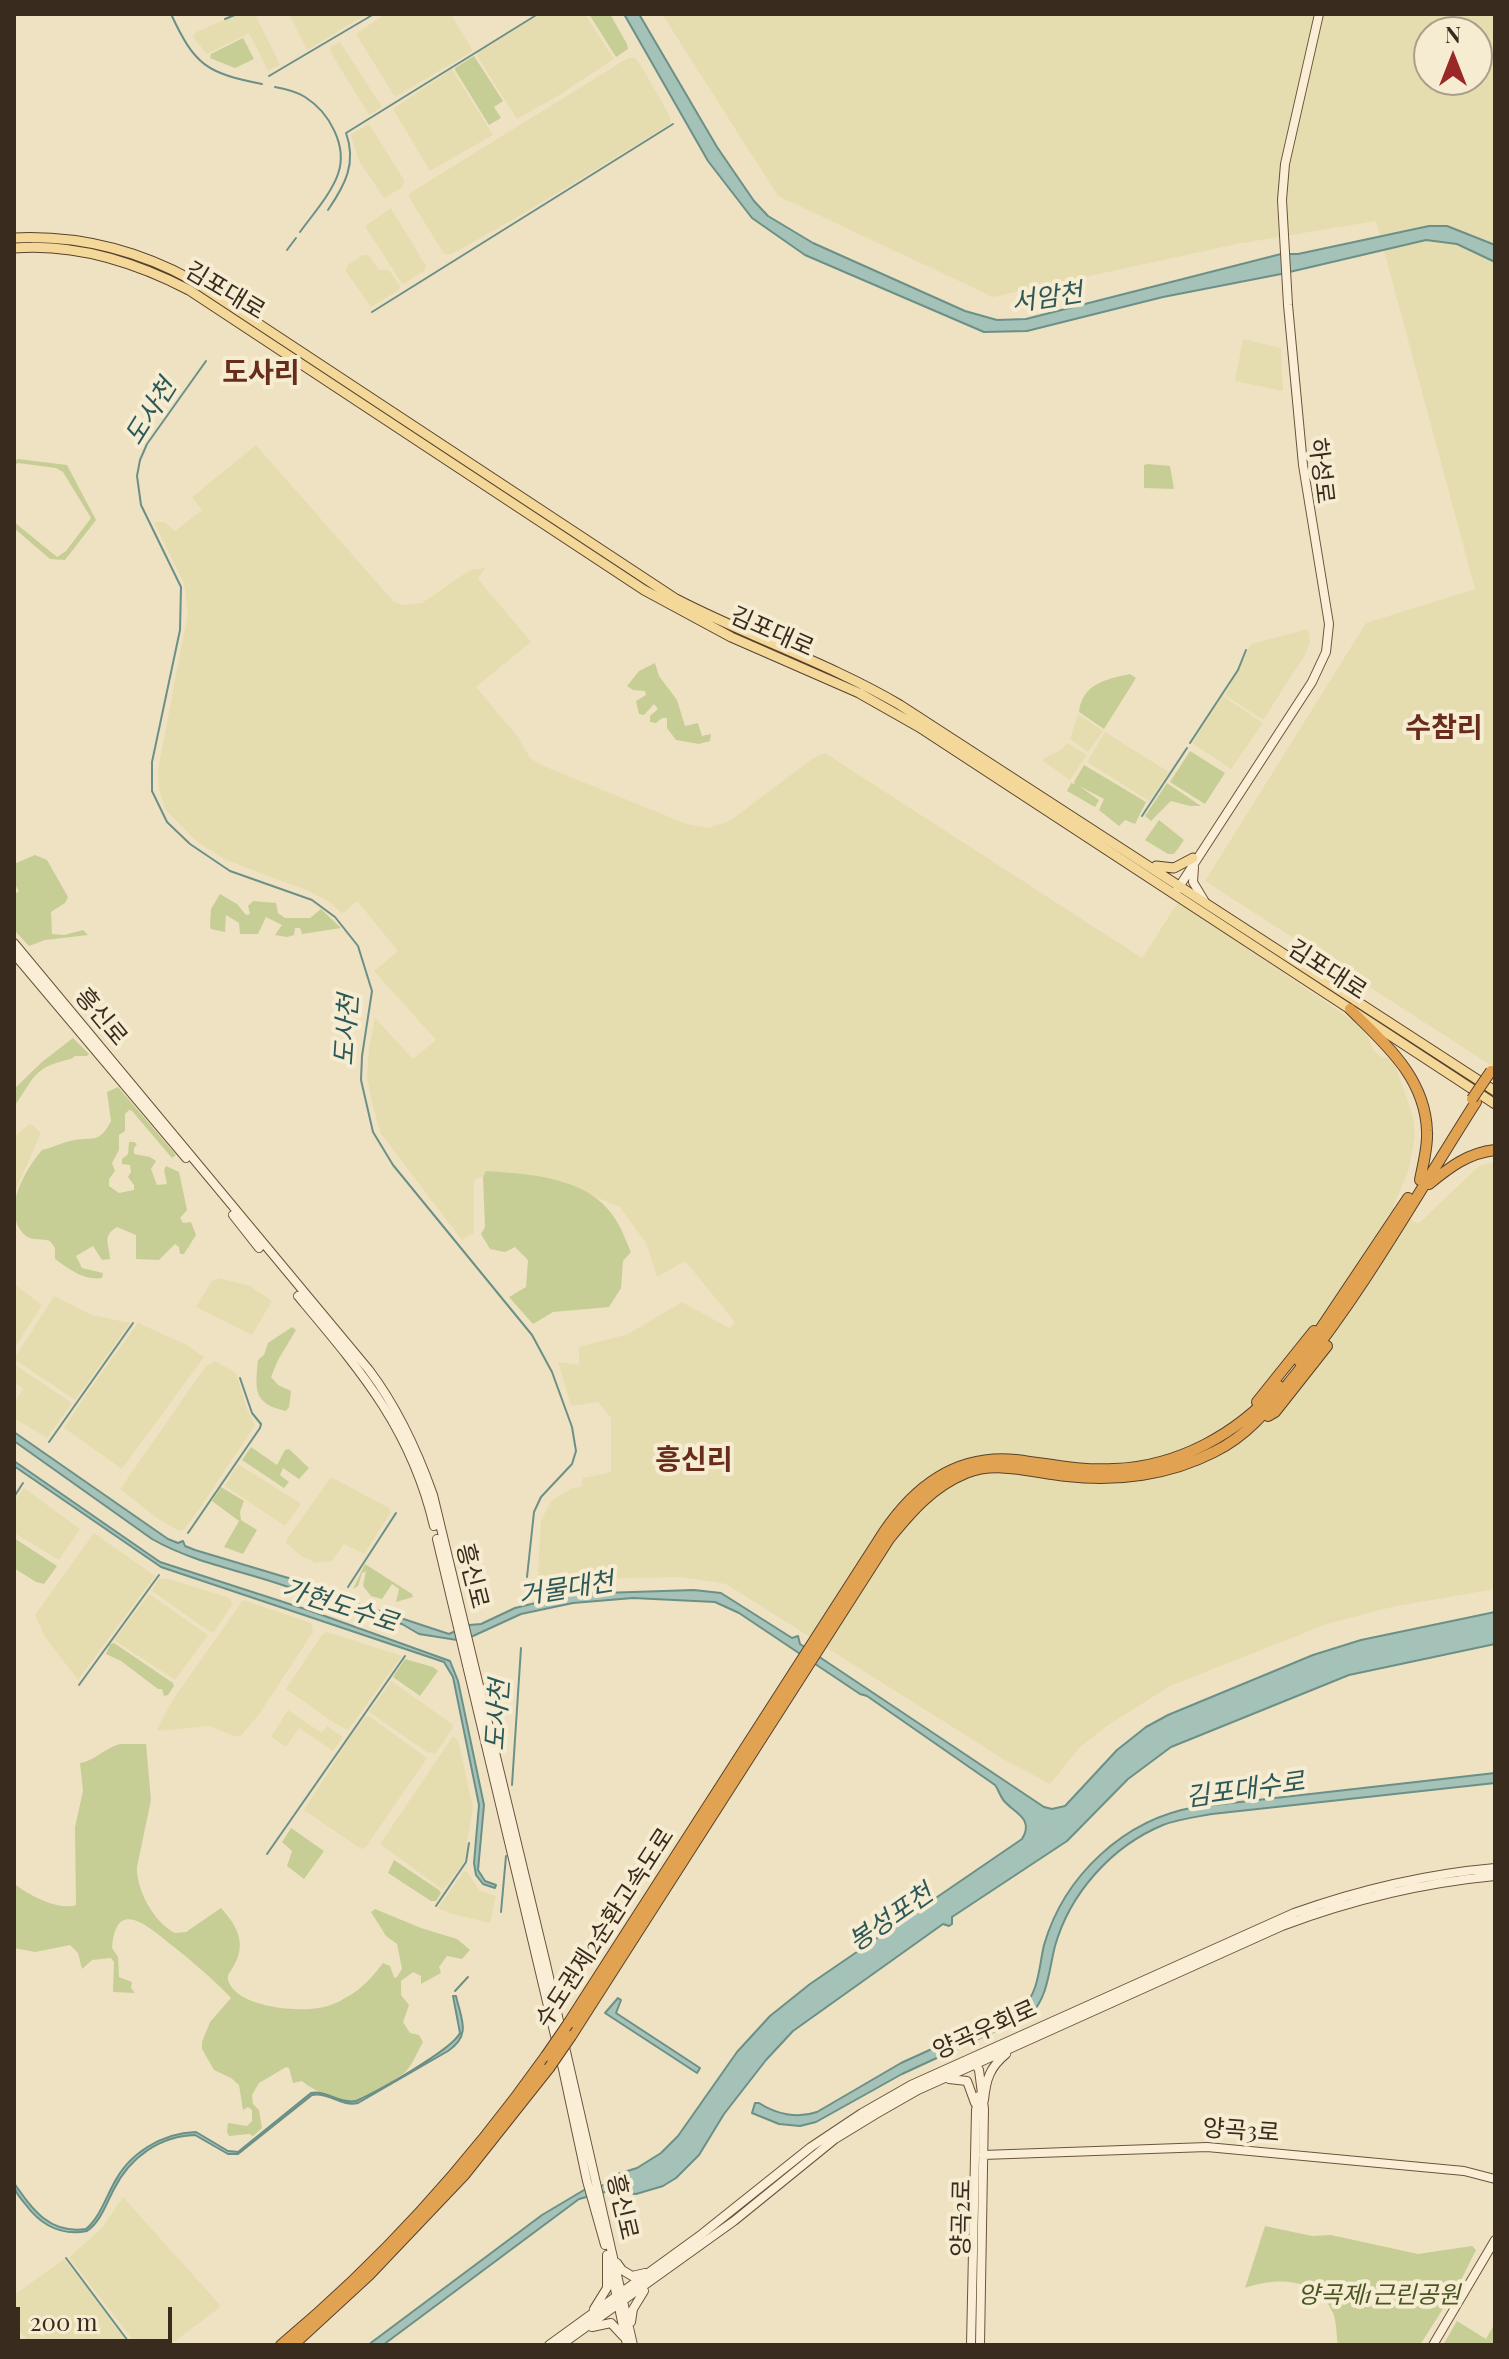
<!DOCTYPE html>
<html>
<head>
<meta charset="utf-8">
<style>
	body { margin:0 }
	#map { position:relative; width:1509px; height:2359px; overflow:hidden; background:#efe2c2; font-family:"Playfair Display",serif }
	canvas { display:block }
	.frame { position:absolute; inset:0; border:16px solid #392b1d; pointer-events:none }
	.north { position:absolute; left:1413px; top:16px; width:80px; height:80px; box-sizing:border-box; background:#f6ecd2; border:2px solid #aa9f8a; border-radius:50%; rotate:0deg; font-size:22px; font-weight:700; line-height:32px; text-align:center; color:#392b1d }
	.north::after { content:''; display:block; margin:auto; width:28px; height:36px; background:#9a2827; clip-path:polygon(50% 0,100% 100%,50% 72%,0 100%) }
	.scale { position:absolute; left:16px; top:2307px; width:156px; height:36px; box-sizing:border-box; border:4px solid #392b1d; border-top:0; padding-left:10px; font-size:24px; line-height:28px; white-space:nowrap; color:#392b1d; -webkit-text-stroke:6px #f6ecd2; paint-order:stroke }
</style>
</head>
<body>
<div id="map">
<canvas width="1509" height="2359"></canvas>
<div class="frame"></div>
<div class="north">N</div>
<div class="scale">200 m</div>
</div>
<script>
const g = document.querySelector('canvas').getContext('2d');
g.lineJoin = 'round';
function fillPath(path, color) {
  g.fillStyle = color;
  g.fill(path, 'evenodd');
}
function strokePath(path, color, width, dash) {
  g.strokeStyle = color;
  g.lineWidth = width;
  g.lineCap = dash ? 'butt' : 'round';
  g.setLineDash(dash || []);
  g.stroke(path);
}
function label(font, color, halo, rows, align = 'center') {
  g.font = font + ' "Playfair Display","Noto Sans KR",serif';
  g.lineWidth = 8;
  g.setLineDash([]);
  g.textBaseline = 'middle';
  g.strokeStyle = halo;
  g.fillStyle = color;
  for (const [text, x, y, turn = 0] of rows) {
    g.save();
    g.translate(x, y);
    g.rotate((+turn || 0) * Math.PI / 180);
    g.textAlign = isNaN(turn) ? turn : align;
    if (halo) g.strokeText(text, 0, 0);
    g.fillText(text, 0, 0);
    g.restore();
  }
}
const farmland = new Path2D(`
	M239,14H255L280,65L268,71L249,33L207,54L193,37L196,32Z
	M289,14H367L309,49H307Z
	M385,14H451L473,51L395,97L356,34Z
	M541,14H585L614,59L556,97L517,119L477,56V53Z
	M662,14H1495V1068L1205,881L1366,623L1475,589L1376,221L1237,244L993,297L778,196ZM1429,32H1477V80H1429Z
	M340,42L382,107L369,115L330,51L331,47Z
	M628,58H635L640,64L670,116V124L516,218L452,254H444L409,197L410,193Z
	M452,69L493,135L430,171L393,109Z
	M369,124L404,180L403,187L384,198L359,161L351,136V134Z
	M391,208L426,266L424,271L405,283L402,284L365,226Z
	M363,255H368L379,270H389L400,286L399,290L371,307L345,270L349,264Z
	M1243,339L1281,348L1283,391L1235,381Z
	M256,445L394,602L404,605L422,603L470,570L485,568L478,579L531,642L476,687L518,737L530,758L541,765L687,824L709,828L731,820L812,759L825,753L1142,958L1179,901L1356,1023L1368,1036L1373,1050L1382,1057L1393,1059L1413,1116L1415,1137L1408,1172L1393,1207L1418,1224L1479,1166L1495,1162V1589L1392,1607L1327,1624L1170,1686L1107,1726L1080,1747L1050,1784L1003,1759L726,1584L681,1577L598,1579L537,1591L541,1521L551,1501L572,1488L581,1487L583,1478L611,1472V1418L598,1402L571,1406L558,1362L579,1365V1347L628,1334L682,1302L729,1328L735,1322L685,1261L657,1277L646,1243L620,1207L555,1180L487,1171L483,1177L474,1180V1233L462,1240L381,1134L371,1099L367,1076L369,1048L375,1018L413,1059L436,1040L374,971L398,951L357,901L342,914L331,903L309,891L226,860L197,842L165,809L159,790L158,770L188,612L184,584L154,522H165L175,531L202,510L192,497Z
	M1308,629L1310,642L1305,655L1263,720L1225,695L1251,644Z
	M1223,696L1263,723L1231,769L1192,743Z
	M1078,714L1103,731L1088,752L1070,739Z
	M1105,732L1169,772L1149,801L1087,762Z
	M1068,743L1087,755L1070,780L1043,761L1044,758L1059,751Z
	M32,1124L41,1133L14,1194V1137L28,1125Z
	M219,1278L250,1286L272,1301L252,1335L196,1307L212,1281Z
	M14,1284L42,1305L14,1349Z
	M54,1296L92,1315L130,1323L75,1400L14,1359Z
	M138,1323L185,1344L204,1357L122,1469L64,1428L87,1393Z
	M215,1361L236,1373L247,1409L255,1425L199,1509L184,1530L180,1531L158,1519L120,1489L206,1366Z
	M14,1364L72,1403L47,1438L14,1418V1403L23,1389L14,1382Z
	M238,1464L300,1503V1506L285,1526L225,1486Z
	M331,1477L389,1508L391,1512L364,1554L344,1544L332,1561L316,1563L301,1556L285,1542Z
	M24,1488L80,1529L59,1560L14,1533V1501Z
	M94,1533L155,1576L78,1680L45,1637L35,1615Z
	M159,1578L172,1580L227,1597L231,1599L232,1605L215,1631L210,1632L152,1591Z
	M149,1594L208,1635L175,1680L114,1640Z
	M243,1600L311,1623L313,1632L260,1713L241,1736H234L209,1726L158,1731L157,1729L174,1698Z
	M327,1632L402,1656L348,1730L336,1724L286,1689L322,1635Z
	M391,1681L452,1724L453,1728L435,1754L427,1752L369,1712Z
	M288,1710L322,1733L327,1726L343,1737L333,1751L299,1728L286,1747L271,1737Z
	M369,1716L427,1758L366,1847L361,1849L304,1810L347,1742L365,1717Z
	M453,1736L458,1740L473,1807L464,1862L443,1890L380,1844Z
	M464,1871L467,1872L480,1891L496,1896L490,1923L453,1914L438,1908Z
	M123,2197L220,2305L219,2308L170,2345H137L70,2259V2256L102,2228Z
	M64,2259L87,2288L129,2345H31L14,2323V2295Z`);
const green = new Path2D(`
	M589,14H610L627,44L628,49L616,57Z
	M243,38L254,59L235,68L210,58L211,54Z
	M474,56L503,101L494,107L501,118L489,125L455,70V68Z
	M18,459L67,465L96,520L65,560L50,559L14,528V522L57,557L66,551L91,518L63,472L56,468L18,463L14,466V461Z
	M1148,464L1170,466L1174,489L1144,488V465Z
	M655,663L659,676L677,700L685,726L698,723L702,736L711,734L710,741L699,744L676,740L667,728V718H662L656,723L650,722V716L658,709L654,704L644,715L639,714L636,701L646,695L645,691L633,690L627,686L639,671Z
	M1130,674L1136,678L1104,729L1079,712C1082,684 1106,679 1130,674Z
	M1190,751L1225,773L1205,804L1170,782Z
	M1084,765L1146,802L1135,824L1125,820L1119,826L1099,810L1104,799L1079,786L1099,800L1095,807L1067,791L1071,783L1075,784L1074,782Z
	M1167,783L1201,806H1190L1171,801L1151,821L1145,816Z
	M1159,820L1184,840L1174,854H1168L1145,840Z
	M35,855L47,860L68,897L65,903L51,912L52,934L64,935L83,930L88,935L45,940L29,946L14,930V895L19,891L14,883V864Z
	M220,894L237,904L246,915L250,914L248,906L253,901L276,903L278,913L285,918H310L321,909L341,928L302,934L300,928H295L294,935L287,937L275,935L282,925L266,917L258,934H240L239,923L226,915L225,932L211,929L210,926L211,909Z
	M73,1038L89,1054L87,1056H75L71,1059C33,1067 34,1078 14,1107V1089L42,1062Z
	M118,1087L176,1155L172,1158L132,1111L129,1110L125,1114V1131L119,1135V1150L112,1163L115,1171L109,1179V1186L119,1193L134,1190V1185L128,1177L131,1172L130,1165L122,1164V1159L128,1154L129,1142H134L137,1144L134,1148V1154L150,1157L156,1161L151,1169L157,1185L167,1184L164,1170L166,1166L179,1172L187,1210L180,1218L183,1223L191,1222L196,1235L184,1254H180L179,1247L175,1244L159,1260L136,1259V1235L117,1227C101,1236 110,1246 110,1259L102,1260L93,1246L76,1256L82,1268L103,1273L102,1278C84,1281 69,1269 55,1259V1248L50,1241C43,1238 32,1241 26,1236C0,1213 24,1171 42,1150C52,1148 63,1142 74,1140C94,1137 100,1143 111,1121L107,1092Z
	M486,1171C530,1174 588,1177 614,1217C621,1227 626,1241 631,1252L623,1261L621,1288L609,1307L553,1312L533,1324L509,1297L526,1287L528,1260L515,1247L505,1252L490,1249L481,1234L485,1227L483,1177Z
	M292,1327L296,1330L278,1360L271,1377L278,1385L291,1391L289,1407L286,1411C253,1404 255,1390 258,1360L264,1355L268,1343Z
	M251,1447L277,1465L285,1450L289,1449L309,1468L299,1479L283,1468L280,1475L289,1482L284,1488L242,1460Z
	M221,1487L244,1501L240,1512L241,1520L257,1530L243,1554L224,1547L239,1521L212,1501Z
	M14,1538L57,1566L44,1584L36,1582L14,1568Z
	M365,1564L412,1594L413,1597L396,1602L399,1589L392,1584L382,1599L371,1596L363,1586L366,1571L362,1573L358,1586L353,1589Z
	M114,1643L173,1683L174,1686L168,1695L164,1696L162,1689H158L121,1661L106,1654L110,1644Z
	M405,1659L433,1667L438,1671L420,1696L393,1677Z
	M120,1744H146L151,1800L137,1867C136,1889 154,1923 175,1933L186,1932L221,1908C239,1928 247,1945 232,1969C230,1972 227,1975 228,1980C236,2007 295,2012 318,2008C328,2007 339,2002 347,1997C361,1990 374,1975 383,1963L390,1966L394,1977L396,1978L402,1969L397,1944L386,1936L371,1912L375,1909L421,1928L457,1939L470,1950L462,1959L447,1956L439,1967L441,1973L421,1984V1976L413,1972L401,1981V1995L409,2005L403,2022L410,2033L419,2035L423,2042C418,2050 414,2062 407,2070C400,2078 363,2100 353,2102C341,2104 309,2088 302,2081L293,2083L289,2068L286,2067L259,2083L252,2095L253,2104L259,2110L262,2128L253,2136L249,2134L229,2136L227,2132L228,2123L247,2126L252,2121V2110L248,2107L243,2110L239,2085L231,2078L214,2070L202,2049V2042L210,2022L231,1998C213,1979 194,1963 174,1947C153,1931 116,1893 112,1948L118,1957L119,1977L132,1982L131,1988L135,1993L113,1992L114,1962L111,1958L92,1960L82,1969L78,1953L70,1945L35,1952L14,1948V1883C27,1895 59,1911 76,1905L75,1827L83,1791L80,1763C95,1761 104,1748 120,1744Z
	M291,1828L324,1851L304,1879L287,1866L292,1851L282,1842Z
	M394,1860L439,1890L441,1893L436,1901H431L388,1873Z
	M1265,2226L1312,2236L1331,2235L1418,2254L1472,2246L1476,2250L1460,2282L1420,2345H1338C1336,2335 1337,2323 1333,2313C1317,2277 1277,2277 1245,2288Z
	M1457,2321L1486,2339L1495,2323V2345H1443Z`);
const water = new Path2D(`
	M624,14H639L717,147L754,201L768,216L813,243L965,311L997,320L1026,319L1281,254H1298L1429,226H1447L1495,245V262L1457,244L1426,240L1281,274L1163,297L1027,331L984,332L805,255L752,218L708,161Z
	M14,1432L168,1539L178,1543L183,1541L185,1546L195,1550L315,1586L346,1600L449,1634L469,1625L481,1624L515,1608L572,1594L694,1590L721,1593L792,1638L798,1636L800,1644L1044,1807L1052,1809L1065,1806L1117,1750L1146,1727L1168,1715L1313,1655L1361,1640L1495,1612V1644L1349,1675L1171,1747L1128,1779L1067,1841L952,1917V1924L949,1926L943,1924L793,2031L766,2060L724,2114L699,2155L676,2178L663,2186L636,2194L609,2191L579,2199L383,2345H368L542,2215L584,2190L608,2184L618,2174L637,2168L661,2153L678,2136L737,2052L770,2016L810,1984L1022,1839C1034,1819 1016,1814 1005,1802C1000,1797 999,1790 995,1785L867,1696L860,1694L739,1613L715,1602L633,1598L573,1603L521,1614L473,1636L457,1640L419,1634L402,1624L382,1621L324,1598L312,1599L307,1594C257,1573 199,1566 152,1539L14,1441Z
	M14,1461L160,1562L308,1610L450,1661L458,1681L484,1805L478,1870L485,1881L496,1885L495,1888L483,1884L476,1875L474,1863L479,1805L453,1677L444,1662L161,1567L14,1466Z
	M1495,1773V1783L1212,1814C1196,1817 1179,1819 1163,1825C1112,1846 1070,1893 1055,1946C1049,1969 1048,1998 1030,2015L902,2074L816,2122L800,2126L779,2124L752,2113L755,2103H759C776,2114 797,2119 817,2112L901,2063L1022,2008C1039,1993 1039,1966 1044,1945C1064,1876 1124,1819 1196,1807Z
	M453,1996H456C461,2019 472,2035 448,2051L358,2103C341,2107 329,2092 312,2095L238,2154H228L195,2135C160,2136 130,2157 114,2189C106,2204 101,2221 87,2231C61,2236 41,2225 26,2205C20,2197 14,2192 14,2183C33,2210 49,2234 86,2229C99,2218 105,2200 113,2185C128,2154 161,2133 196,2132L228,2151L238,2152L311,2093C327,2090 339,2104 356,2101C376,2092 452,2050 460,2033Z
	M618,1998L621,2000L616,2013L700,2068L697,2073L605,2013Z`);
const stream = new Path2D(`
	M171,14C195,66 207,73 262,84
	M225,19L237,14
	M269,76L374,14
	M275,87C286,89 296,91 305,97C329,112 348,146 338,174C331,194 313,214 300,232
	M328,210C345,185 357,163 346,133L538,14
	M287,250L296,238
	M372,312L673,124
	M206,361L147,444L140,460L137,476L141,505L181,587L180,630L152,762V791L167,822L190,844L230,871L312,900L335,917L358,946L372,991L362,1056L361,1080L373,1132L393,1165L532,1335L552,1372L572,1427L576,1451L572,1464L541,1497L534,1512L527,1577
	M1190,743L1238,670L1246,650
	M1142,816L1187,748
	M49,1442L133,1323
	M14,1497L23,1483
	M188,1533L260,1428L261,1424L252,1413L240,1378
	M348,1587L396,1513
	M79,1685L159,1575
	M512,1785L521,1648
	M267,1854L405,1656
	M436,1906L466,1862L469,1843
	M501,1912L506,1856
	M455,1991L468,1977
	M66,2258L131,2345`);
const secondary = new Path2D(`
	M1194,867L1193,882L1205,902
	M1177,890L1312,682L1326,652L1329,624L1303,465L1288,305L1282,200L1285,164L1319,14
	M14,943L369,1370C397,1407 417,1450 433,1495L546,1964L633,2345
	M14,954L186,1158
	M233,1215L259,1248
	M298,1296C360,1370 411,1428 434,1526
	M437,1539L563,2069L587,2181L605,2245
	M975,2063L979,2070L984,2109L980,2345
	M949,2079L967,2081L975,2103
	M984,2100C986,2079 990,2067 1006,2054
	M983,2155L1207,2147L1464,2171L1495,2179
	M617,2263L622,2270L632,2276L645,2273
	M611,2270L627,2345
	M594,2309L607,2288V2255
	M631,2322L633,2309L644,2291
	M592,2327L611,2323L623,2336
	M549,2345L702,2234L811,2147L862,2113L911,2085L1294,1913C1359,1890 1426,1874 1495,1868
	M561,2345L734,2221L835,2139L876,2114L918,2090L1282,1926C1351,1900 1421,1883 1495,1876
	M971,2345L976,2110L979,2096
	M1433,2345L1495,2240`);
const primary = new Path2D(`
	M14,238C77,235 137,250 192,280L676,599C749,637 829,663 900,705L1495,1091
	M14,248C76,243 135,262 189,290L644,590L731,637L859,693L919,727L1495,1104
	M1156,866L1174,868L1193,858`);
const highway = new Path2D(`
	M1350,1009C1385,1044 1425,1077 1427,1131C1428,1147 1423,1164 1420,1180
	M1429,1184C1450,1167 1468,1153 1495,1150
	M1299,1361L1408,1198
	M1257,1402L1314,1331
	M1268,1416L1275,1412L1327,1346
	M568,2024L884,1532C915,1486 958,1454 1016,1460C1049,1464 1080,1471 1114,1469C1177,1467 1238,1434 1279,1386
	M571,2036L889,1539C911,1512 932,1487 966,1473C997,1460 1034,1473 1067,1476C1117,1482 1169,1475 1214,1452C1251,1434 1271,1405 1296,1374C1365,1289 1417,1194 1476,1102
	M281,2345C382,2261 470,2163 546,2056
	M293,2345L369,2275L465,2174L549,2068`);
const highwayBridge = new Path2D(`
	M1472,1099L1491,1071
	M546,2056L568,2024
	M549,2068L571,2036`);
const streetNames = [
	["김포대로",225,291,31],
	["하성로",1321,471,83],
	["김포대로",772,632,24],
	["김포대로",1327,970,33],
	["흥신로",101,1017,50],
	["흥신로",472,1576,76],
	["수도권제2순환고속도로",605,1928,-57],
	["양곡우회로",985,2030,-24],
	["양곡3로",1241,2131,4],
	["흥신로",622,2207,77],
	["양곡2로",962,2218,-89]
];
const parkNames = [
	["양곡제1근린공원",1379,2296]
];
const waterNames = [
	["서암천",1047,298,-9],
	["도사천",151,412,-58],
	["도사천",347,1030,-86],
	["거물대천",566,1589,-9],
	["가현도수로",340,1606,18],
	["도사천",498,1715,-86],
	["김포대수로",1245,1790,-8],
	["봉성포천",891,1918,-35]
];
const quarterNames = [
	["도사리",261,373],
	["수참리",1444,728],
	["흥신리",694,1460]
];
fillPath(farmland, '#e5ddb0');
fillPath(green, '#c6ce96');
fillPath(water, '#a5c2b9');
strokePath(water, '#6b9087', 2);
strokePath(stream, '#6b9087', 2);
strokePath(secondary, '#6b543c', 10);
strokePath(primary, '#57412d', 11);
strokePath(highway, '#57412d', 12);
strokePath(secondary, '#faefd6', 8);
strokePath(primary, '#f3d899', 9);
strokePath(highway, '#e1a351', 10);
strokePath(highwayBridge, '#57412d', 12, []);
strokePath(highwayBridge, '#e1a351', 10);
label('24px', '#392b1d', '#f6ecd2', streetNames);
label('italic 24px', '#495623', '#f6ecd2', parkNames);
label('italic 26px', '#2c5957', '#f6ecd2', waterNames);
label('bold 28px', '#672c1c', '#f6ecd2', quarterNames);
</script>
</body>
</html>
